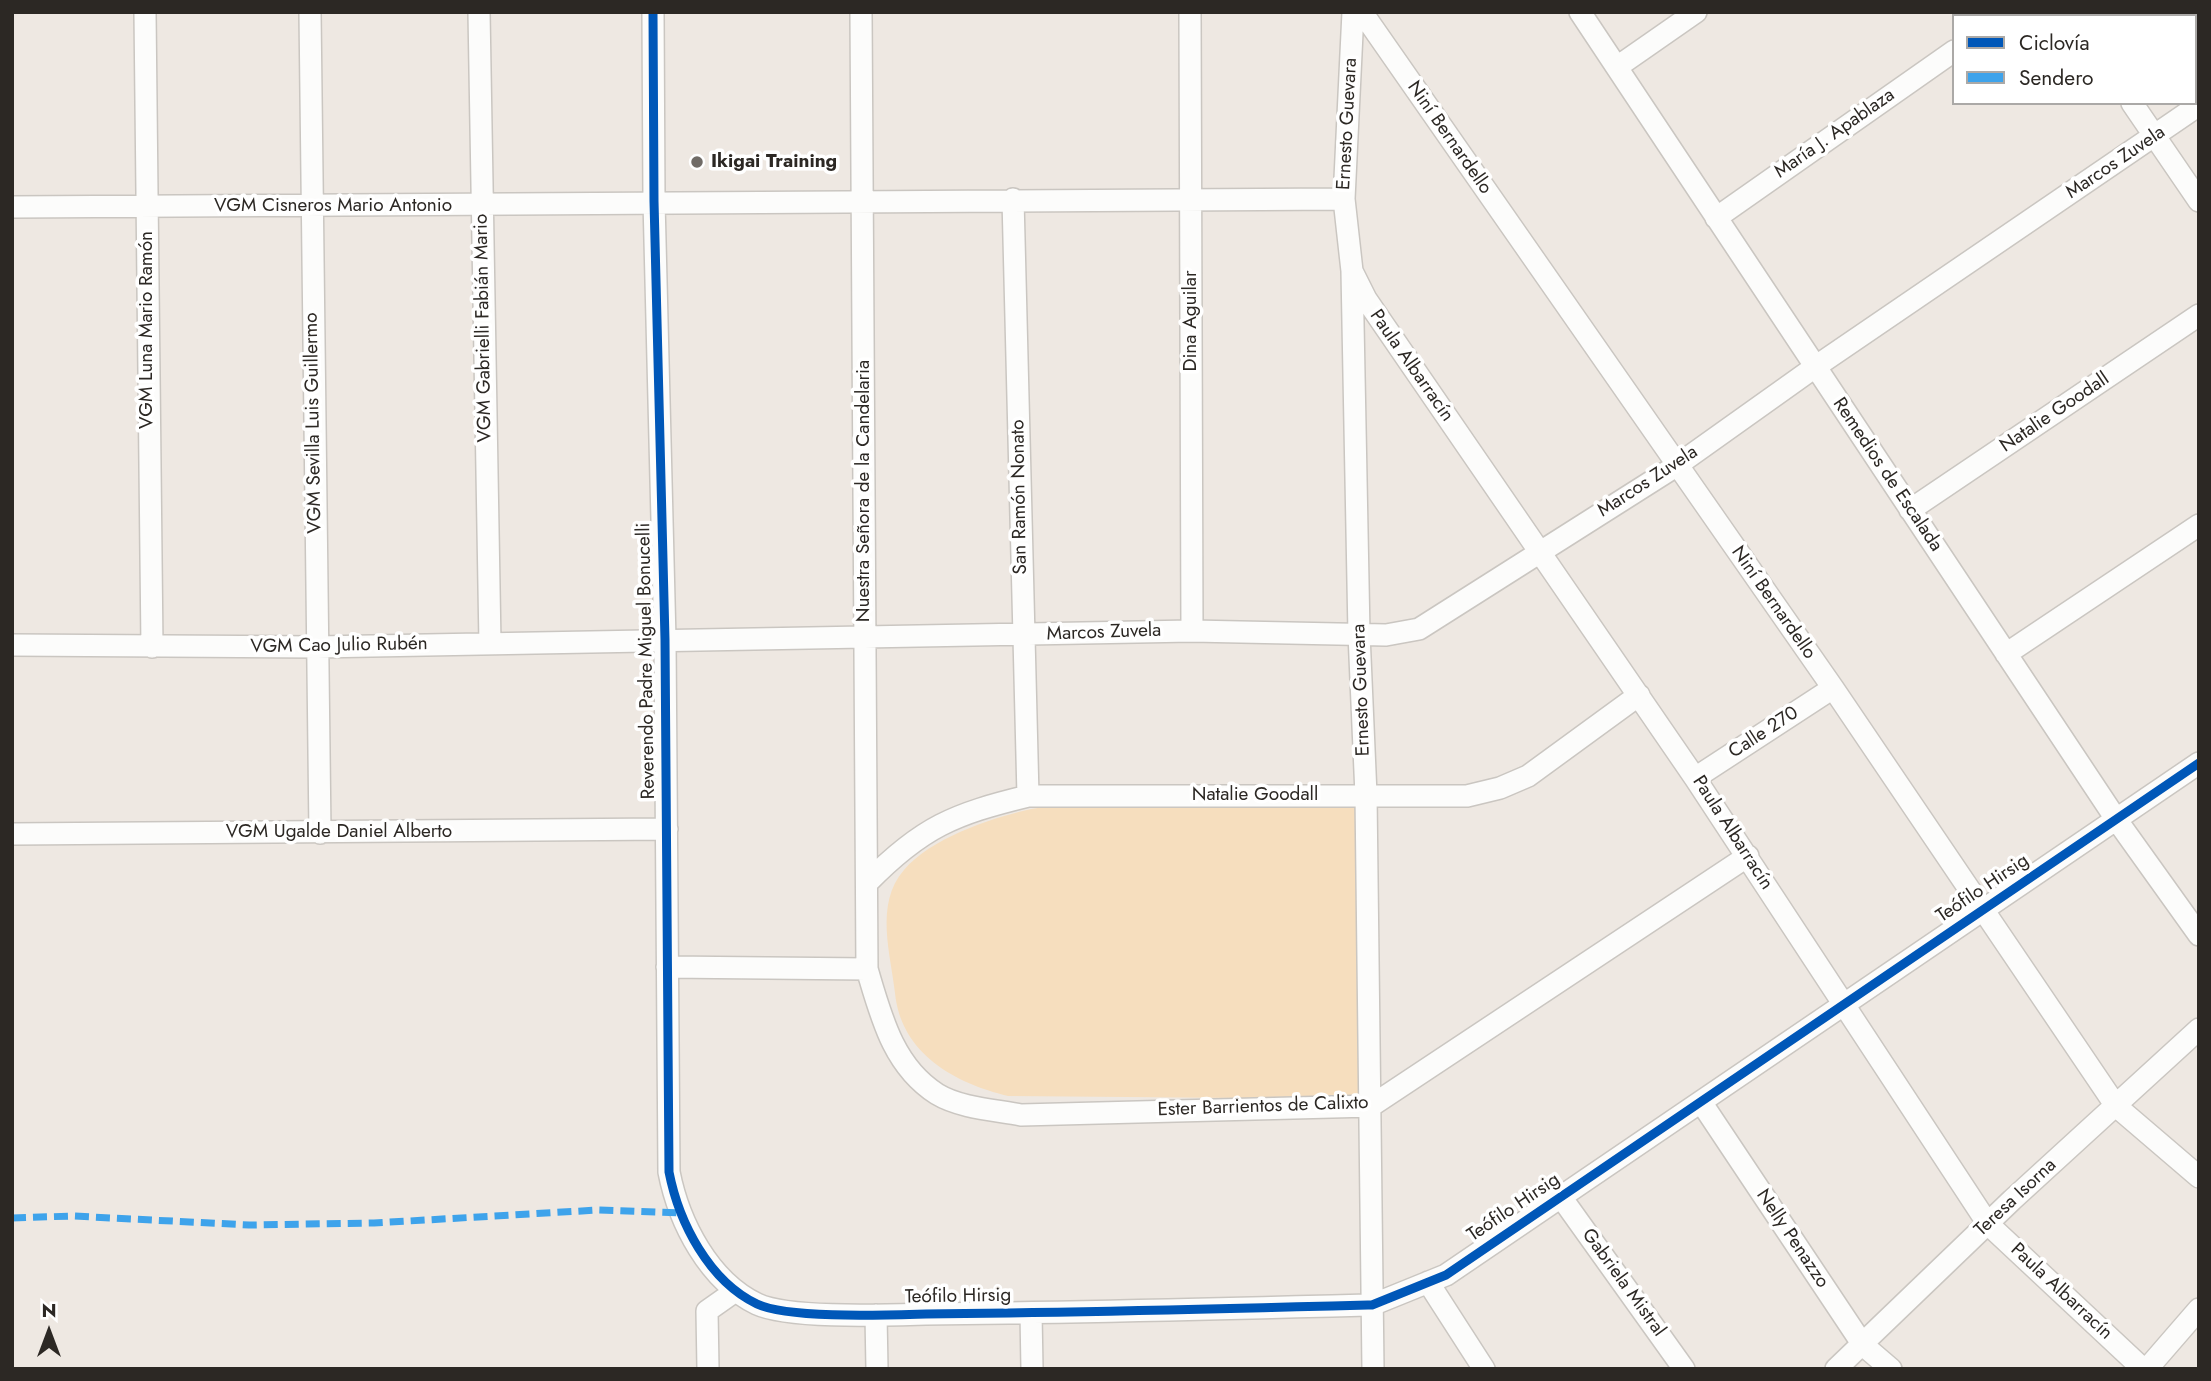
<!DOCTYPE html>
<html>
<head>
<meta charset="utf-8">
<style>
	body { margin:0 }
	#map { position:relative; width:2211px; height:1381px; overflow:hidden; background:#eee8e2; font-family:Jost,sans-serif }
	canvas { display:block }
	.frame { position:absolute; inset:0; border:14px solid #2c2824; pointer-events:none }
	.legend { position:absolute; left:1952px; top:14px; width:245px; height:91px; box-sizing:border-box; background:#fff; border:2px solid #aba9a7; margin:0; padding:9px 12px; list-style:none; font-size:21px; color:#2c2824 }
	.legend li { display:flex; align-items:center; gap:14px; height:35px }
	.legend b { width:35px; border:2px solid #aba9a7 }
	.north { position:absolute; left:14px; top:1297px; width:70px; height:70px; -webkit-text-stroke:5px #fff; paint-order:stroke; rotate:0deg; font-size:19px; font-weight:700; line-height:28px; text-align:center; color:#2c2824 }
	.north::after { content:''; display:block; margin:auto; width:24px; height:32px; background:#2c2824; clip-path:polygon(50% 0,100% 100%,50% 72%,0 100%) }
</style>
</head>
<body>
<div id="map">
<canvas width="2211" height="1381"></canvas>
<div class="frame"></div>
<ul class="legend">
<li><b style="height:9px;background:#0057b8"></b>Ciclovía</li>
<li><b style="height:9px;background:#3ea3eb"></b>Sendero</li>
</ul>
<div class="north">N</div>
</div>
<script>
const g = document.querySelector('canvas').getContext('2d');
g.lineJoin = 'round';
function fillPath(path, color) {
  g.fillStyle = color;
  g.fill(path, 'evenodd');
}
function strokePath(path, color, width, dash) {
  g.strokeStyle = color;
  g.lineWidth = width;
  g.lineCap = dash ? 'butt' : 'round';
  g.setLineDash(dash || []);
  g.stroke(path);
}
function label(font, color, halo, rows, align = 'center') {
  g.font = font + ' Jost,sans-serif';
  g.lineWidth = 7;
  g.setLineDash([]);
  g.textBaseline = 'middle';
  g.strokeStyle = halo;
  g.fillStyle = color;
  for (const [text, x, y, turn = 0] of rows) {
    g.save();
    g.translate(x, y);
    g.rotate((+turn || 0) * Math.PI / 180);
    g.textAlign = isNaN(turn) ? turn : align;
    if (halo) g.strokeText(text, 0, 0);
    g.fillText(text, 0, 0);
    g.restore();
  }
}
const green = new Path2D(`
	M1361,805L1363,1099L1008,1096C955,1083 901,1054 895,993C891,955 874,904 904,870C930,839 988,819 1027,810C1055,803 1097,808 1127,808C1205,807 1283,806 1361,805Z`);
const street = new Path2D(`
	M145,12L152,647
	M310,12L320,833
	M479,12L490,644
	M653,12L654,201L665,640L669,1172C679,1223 709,1281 757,1304C789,1319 888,1315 926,1314C1075,1313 1223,1309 1372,1305L1446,1275L2199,763
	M861,12L867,969C881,1016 893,1066 937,1094C960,1108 995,1110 1021,1115L1371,1106L1748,856
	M1190,12L1192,631
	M1353,12L1344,199L1352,271L1359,634L1366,795L1373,1369
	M1580,12L2116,819L2199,935
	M2069,12L2071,16
	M1364,15L1833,688L2116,1106L2199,1177
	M2003,16L2008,12
	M1617,67L1696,12
	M2132,103L2199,201
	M1013,199L1028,796
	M12,207L1344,199
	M1716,218L1954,51
	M1352,271L1366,299L1695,778L1988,1224L2143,1369
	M1910,510L2199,315
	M12,645L317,647L1192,631L1386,635L1419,629L1676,466L1815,367L2199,105
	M2006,654L2199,525
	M1695,778L1833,688
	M12,834L667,829
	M868,882C922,827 954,814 1028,796H1467L1500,788L1528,776L1639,695
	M667,967L867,969
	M1701,1102L1863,1345L1891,1369
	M1561,1197L1684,1369
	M1428,1282L1484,1369
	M1031,1313L1032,1369
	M876,1315L877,1369
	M708,1369L707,1311L734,1292
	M1836,1369L2012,1200L2199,1029
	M2147,1369L2199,1309`);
const quiet = new Path2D(`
	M12,1218L73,1216L249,1225L374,1223L598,1210L681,1213`);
const cycleway = new Path2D(`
	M653,12L654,201L665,640L669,1172C679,1223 709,1281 757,1304C789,1319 888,1315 926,1314C1075,1313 1223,1309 1372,1305L1446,1275L2199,763`);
const markers = [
	[697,162,7,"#706b66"]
];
const streetNames = [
	["Ernesto Guevara",1348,124,-87],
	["María J. Apablaza",1835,134,-35],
	["Niní Bernardello",1449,138,55],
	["Marcos Zuvela",2116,163,-34],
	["VGM Cisneros Mario Antonio",333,206],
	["Dina Aguilar",1191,321,-90],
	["VGM Gabrielli Fabián Mario",484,328,-91],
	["VGM Luna Mario Ramón",147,330,-90],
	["Paula Albarracín",1411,366,55],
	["Natalie Goodall",2055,413,-34],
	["VGM Sevilla Luis Guillermo",314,423,-91],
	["Remedios de Escalada",1887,475,56],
	["Marcos Zuvela",1648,482,-33],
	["Nuestra Señora de la Candelaria",864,491,-90],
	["San Ramón Nonato",1020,497,-91],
	["Niní Bernardello",1773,603,55],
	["Marcos Zuvela",1104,633,-2],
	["VGM Cao Julio Rubén",339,646,-1],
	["Reverendo Padre Miguel Bonucelli",647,661,-91],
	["Ernesto Guevara",1362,690,-92],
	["Calle 270",1764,733,-33],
	["Natalie Goodall",1255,795],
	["VGM Ugalde Daniel Alberto",339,832],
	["Paula Albarracín",1732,833,57],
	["Teófilo Hirsig",1983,889,-34],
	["Ester Barrientos de Calixto",1263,1107,-2],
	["Teresa Isorna",2016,1198,-43],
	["Teófilo Hirsig",1514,1208,-34],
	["Nelly Penazzo",1792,1239,56],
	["Gabriela Mistral",1623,1283,54],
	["Paula Albarracín",2061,1292,43],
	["Teófilo Hirsig",958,1297,-1]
];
const poiNames = [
	["Ikigai Training",711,162]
];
fillPath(green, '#f6debe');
strokePath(street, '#cac6c1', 24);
strokePath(street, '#fcfcfb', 21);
strokePath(quiet, '#3ea3eb', 7, [14, 7]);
strokePath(cycleway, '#0057b8', 9);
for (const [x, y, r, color] of markers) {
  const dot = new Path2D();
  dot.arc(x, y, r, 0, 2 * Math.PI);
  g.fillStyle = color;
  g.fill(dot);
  strokePath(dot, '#fff', 2.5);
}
label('19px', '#2c2824', '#fff', streetNames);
label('bold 19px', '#2c2824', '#fff', poiNames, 'left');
</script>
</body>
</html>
